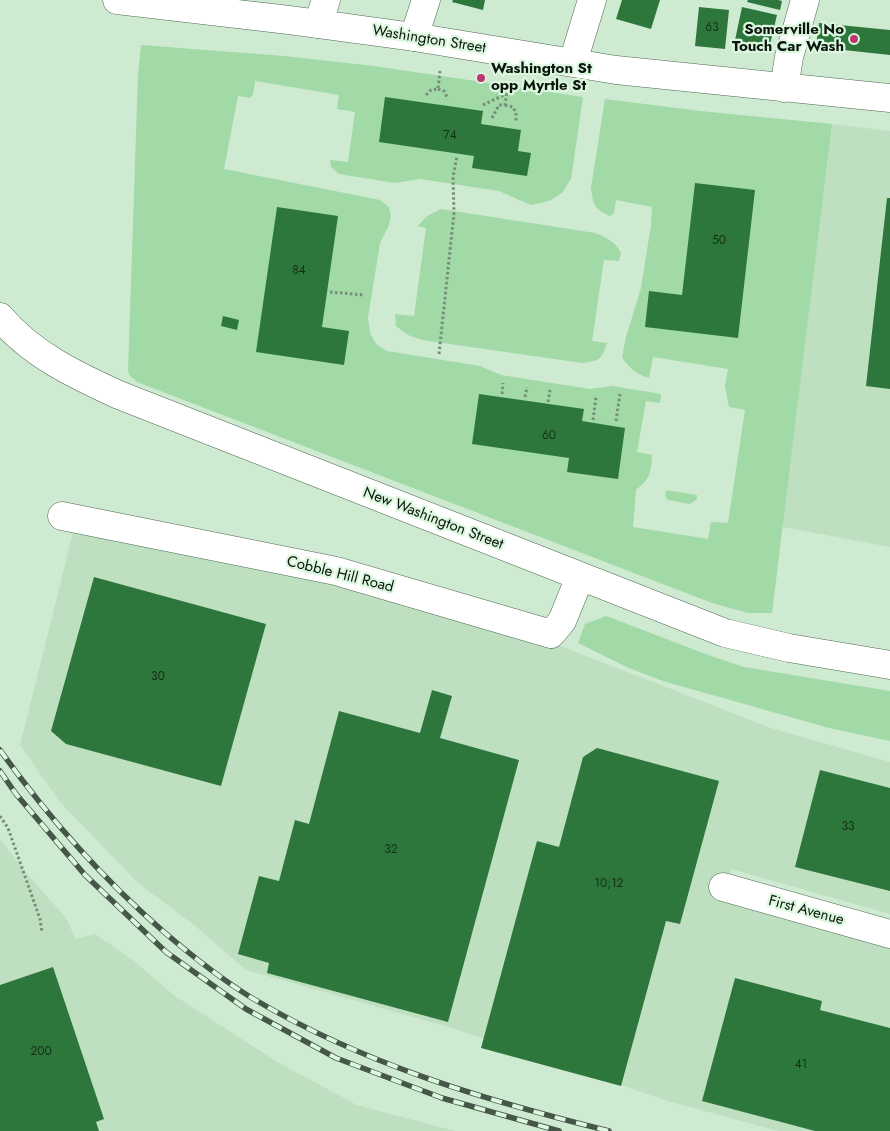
<!DOCTYPE html>
<html>
<head>
<meta charset="utf-8">
<style>
	body { margin:0 }
	canvas { display:block; background:#ceead1 }
</style>
</head>
<body>
<canvas width="890" height="1131"></canvas>
<script>
const g = document.querySelector('canvas').getContext('2d');
g.lineJoin = 'round';
function fillPath(path, color) {
  g.fillStyle = color;
  g.fill(path, 'evenodd');
}
function strokePath(path, color, width, dash) {
  g.strokeStyle = color;
  g.lineWidth = width;
  g.lineCap = dash ? 'butt' : 'round';
  g.setLineDash(dash || []);
  g.stroke(path);
}
function label(font, color, halo, rows, align = 'center') {
  g.font = font + ' Jost,sans-serif';
  g.lineWidth = 4.5;
  g.setLineDash([]);
  g.textBaseline = 'middle';
  g.strokeStyle = halo;
  g.fillStyle = color;
  for (const [text, x, y, turn = 0] of rows) {
    g.save();
    g.translate(x, y);
    g.rotate((+turn || 0) * Math.PI / 180);
    g.textAlign = isNaN(turn) ? turn : align;
    if (halo) g.strokeText(text, 0, 0);
    g.fillText(text, 0, 0);
    g.restore();
  }
}
const built = new Path2D(`
	M832,124L890,131V547L782,527Z
	M74,528L297,568L558,645L771,728L890,762V914L731,869L723,895L890,941V1131H778L668,1101L452,1028L246,970L194,925L138,883L59,801L20,745Z
	M0,838L21,867L67,919L75,939L95,934L133,960L175,996L279,1063L357,1105L455,1131H0Z`);
const green = new Path2D(`
	M141,45L284,56L374,66L583,97L571,179L562,193L549,201L531,205L499,191L420,179L395,183L339,174L331,167L330,160L348,162L355,112L337,109L339,95L255,81L253,95L250,98L238,96L224,169L380,200L389,207L391,216L389,225L380,243L368,318L370,333L376,344L387,351L480,366L501,375L590,389L612,386L661,394L660,403L646,401L637,452L652,455C651,473 650,479 636,490L633,527L708,539L711,522L728,523L745,410L729,407L725,386L728,369L653,357L649,378C636,374 629,368 622,357L626,337L641,288L651,225L652,207L616,200L614,213L610,216C594,209 593,204 591,188L605,99L700,111L832,124L772,613H748L712,603L137,382L130,376L128,371L138,75Z
	M441,209L595,233C607,238 615,241 621,253L619,261L604,260L592,341L607,343C602,359 600,361 582,363L422,340L408,335L396,326L395,314L414,316L426,228L418,226L427,216Z
	M666,490L697,495V499L690,504L668,500L665,496Z
	M606,616L711,656L744,667L890,691V741L829,728L663,681L629,668L578,643L585,624Z`);
const building = new Path2D(`
	M453,0H485L483,10L452,2Z
	M622,0H660L651,29L616,19Z
	M748,0H778L782,1L780,10L747,2Z
	M699,7L729,10L725,49L695,46Z
	M742,7L777,15L768,53L734,45Z
	M819,23L890,30V55L816,47Z
	M385,97L483,111L481,124L521,130L518,151L531,153L527,176L472,168L474,156L379,142Z
	M695,183L755,190L738,338L645,327L649,291L682,295Z
	M887,198H890V389L866,386Z
	M277,207L338,216L322,327L349,331L344,365L256,352Z
	M223,316L239,320L237,330L221,326Z
	M479,394L584,409L582,421L625,428L618,479L567,472L569,458L472,444Z
	M94,577L266,624L221,786L66,744L51,731Z
	M432,690L452,696L440,738L519,760L448,1022L267,973L269,963L238,954L259,876L279,881L295,820L309,824L339,711L420,733Z
	M597,748L719,781L680,924L666,921L621,1086L481,1048L537,841L559,847L583,757Z
	M820,770L890,788V891L795,867Z
	M53,967L104,1119L96,1122L99,1131H0V985Z
	M735,978L822,1001L820,1010L890,1028V1131H815L702,1101Z`);
const path = new Path2D(`
	M438,89L444,91L448,99
	M426,95L431,90L438,89L440,71
	M483,105L506,94
	M505,105L513,107L516,113V122
	M492,118L499,105H505L508,82
	M330,292L364,295
	M439,354L454,213L453,177L457,156
	M502,394L503,383
	M525,397L527,387
	M548,402L550,390
	M593,420L596,397
	M616,421L620,394
	M0,816L8,828L40,919L42,932`);
const minor = new Path2D(`
	M318,24L326,0
	M414,37L426,0
	M573,62L592,0
	M784,88L789,57L805,0
	M0,317C31,354 75,375 119,395L725,633L789,648L890,665
	M62,516L336,571L551,634L562,621L580,577
	M723,887L890,934`);
const major = new Path2D(`
	M117,0L289,20L414,37L616,70L890,98`);
const rail = new Path2D(`
	M0,750C48,817 102,878 164,932C192,956 221,979 252,998C363,1064 484,1100 609,1131
	M0,771L16,794L85,875L166,952L246,1009L336,1058L442,1098L559,1131`);
const markers = [
	[854,39,5,"#be3573"],
	[481,78,5,"#be3573"]
];
const numberNames = [
	["63",712,28],
	["74",450,136],
	["50",719,241],
	["84",299,271],
	["60",549,436],
	["30",158,677],
	["33",848,827],
	["32",391,850],
	["10;12",609,884],
	["200",41,1052],
	["41",801,1065]
];
const poiNames = [
	["Somerville No",844,30],
	["Touch Car Wash",844,47],
	["Washington St",491,69,"left"],
	["opp Myrtle St",491,86,"left"]
];
const streetNames = [
	["Washington Street",429,40,9],
	["New Washington Street",433,519,21],
	["Cobble Hill Road",340,575,14],
	["First Avenue",806,911,15]
];
fillPath(built, '#bee0c1');
fillPath(green, '#a1d9a7');
fillPath(building, '#2e773c');
strokePath(minor, '#506852', 29);
strokePath(major, '#506852', 29);
strokePath(path, '#788c7a', 3, [2.5, 2.5]);
strokePath(minor, '#fff', 28);
strokePath(major, '#fff', 28);
strokePath(rail, '#465649', 5.5);
strokePath(rail, '#dbf8de', 4, [11]);
for (const [x, y, r, color] of markers) {
  const dot = new Path2D();
  dot.arc(x, y, r, 0, 2 * Math.PI);
  g.fillStyle = color;
  g.fill(dot);
  strokePath(dot, '#dbf8de', 2);
}
label('12px', '#142e19', null, numberNames);
label('bold 15px', '#0b150d', '#dbf8de', poiNames, 'right');
label('15px', '#0b150d', '#dbf8de', streetNames);
</script>
</body>
</html>
